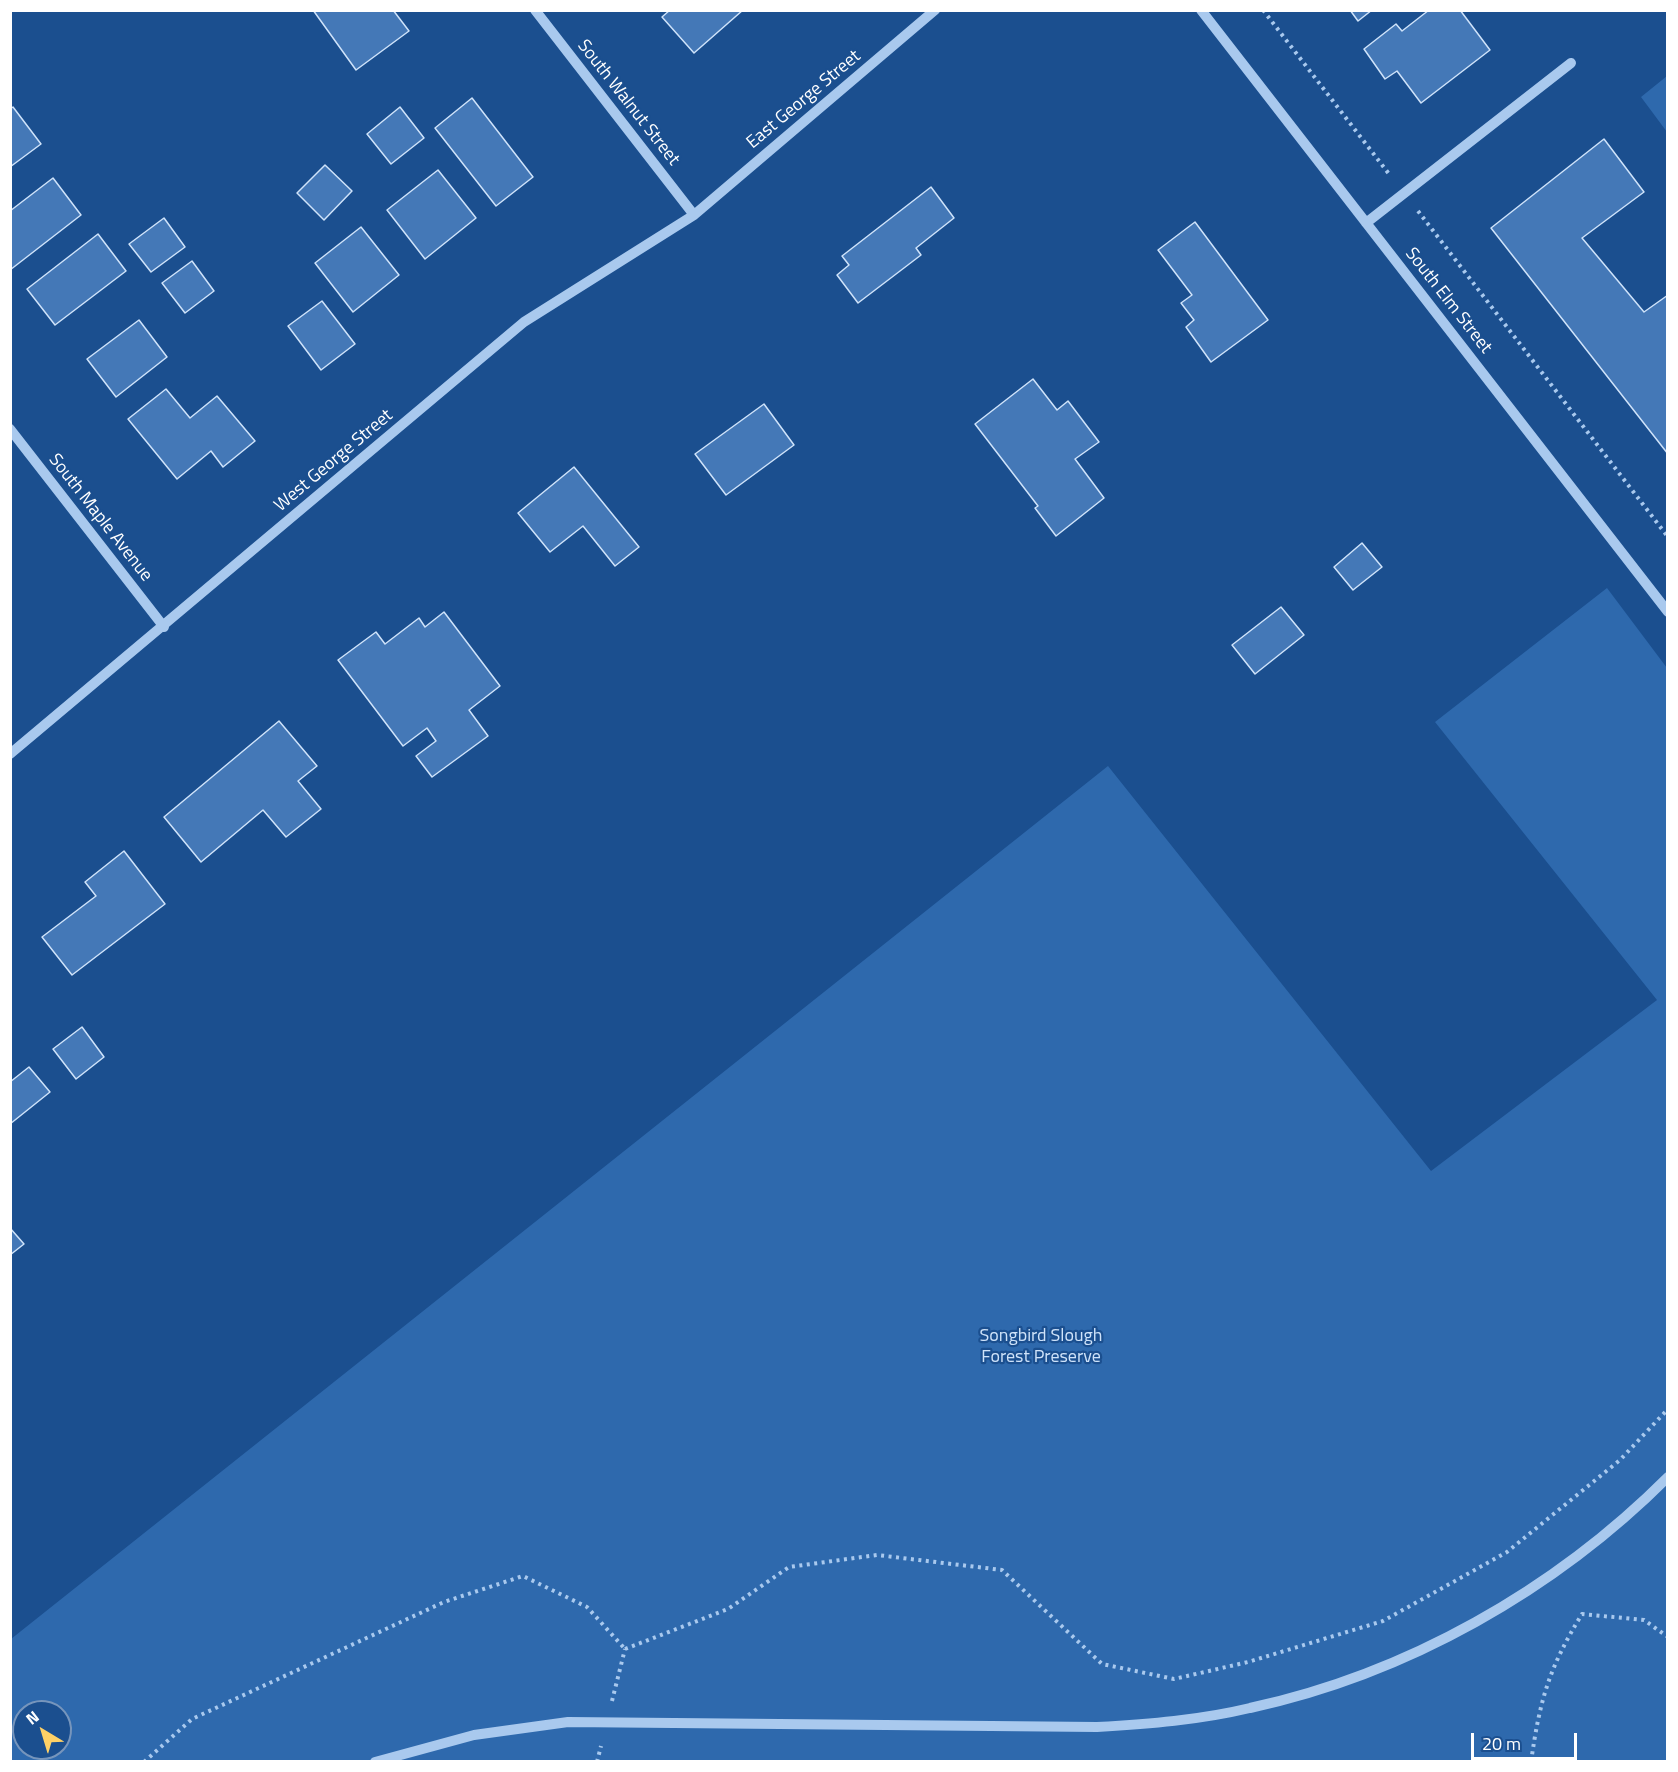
<!DOCTYPE html>
<html>
<head>
<meta charset="utf-8">
<style>
	body { margin:0 }
	#map { position:relative; width:1678px; height:1772px; overflow:hidden; background:#1b4f8f; font-family:"Titillium Web",sans-serif }
	canvas { display:block }
	.frame { position:absolute; inset:0; border:12px solid #fff; pointer-events:none }
	.north { position:absolute; left:12px; top:1700px; width:60px; height:60px; box-sizing:border-box; background:#1b4f8f; border:2px solid #7695bc; border-radius:50%; rotate:322deg; font-size:16px; font-weight:700; line-height:24px; text-align:center; color:#fff }
	.north::after { content:''; display:block; margin:auto; width:21px; height:27px; background:#ffd166; clip-path:polygon(50% 0,100% 100%,50% 72%,0 100%) }
	.scale { position:absolute; left:1471px; top:1733px; width:106px; height:27px; box-sizing:border-box; border:3px solid #fff; border-top:0; padding-left:8px; font-size:18px; line-height:21px; white-space:nowrap; color:#fff; -webkit-text-stroke:4px #1b4f8f; paint-order:stroke }
</style>
</head>
<body>
<div id="map">
<canvas width="1678" height="1772"></canvas>
<div class="frame"></div>
<div class="north">N</div>
<div class="scale">20 m</div>
</div>
<script>
const g = document.querySelector('canvas').getContext('2d');
g.lineJoin = 'round';
function fillPath(path, color) {
  g.fillStyle = color;
  g.fill(path, 'evenodd');
}
function strokePath(path, color, width, dash) {
  g.strokeStyle = color;
  g.lineWidth = width;
  g.lineCap = dash ? 'butt' : 'round';
  g.setLineDash(dash || []);
  g.stroke(path);
}
function label(font, color, halo, rows, align = 'center') {
  g.font = font + ' "Titillium Web",sans-serif';
  g.lineWidth = 4.5;
  g.setLineDash([]);
  g.textBaseline = 'middle';
  g.strokeStyle = halo;
  g.fillStyle = color;
  for (const [text, x, y, turn = 0] of rows) {
    g.save();
    g.translate(x, y);
    g.rotate((+turn || 0) * Math.PI / 180);
    g.textAlign = isNaN(turn) ? turn : align;
    if (halo) g.strokeText(text, 0, 0);
    g.fillText(text, 0, 0);
    g.restore();
  }
}
const green = new Path2D(`
	M1667,76V132L1641,97Z
	M1607,588L1667,668V1761L11,1762V1639L1108,766L1431,1171L1657,1000L1435,722ZM24,1712H60V1748H24Z`);
const building = new Path2D(`
	M313,10H393L409,31L356,70Z
	M670,10H743L694,53L662,17Z
	M1350,10H1372L1358,21Z
	M1429,10H1460L1490,50L1421,103L1397,71L1385,79L1364,49L1396,24L1402,31Z
	M472,98L533,177L496,206L435,128Z
	M13,107L41,144L10,167V109Z
	M400,107L424,138L391,164L367,134Z
	M1604,139L1644,192L1582,238L1644,312L1668,295V454L1491,228Z
	M325,165L352,191L324,220L297,193Z
	M438,170L476,218L425,259L387,210Z
	M53,178L81,215L10,270V211Z
	M931,187L954,218L916,248L921,255L858,303L837,275L849,265L842,256Z
	M164,218L185,247L151,272L129,244Z
	M1195,222L1268,320L1211,362L1186,327L1194,320L1181,303L1192,295L1158,250Z
	M361,227L399,275L353,312L315,263Z
	M98,234L126,271L55,325L27,289Z
	M192,261L214,291L185,313L162,283Z
	M322,301L355,344L321,370L288,326Z
	M139,320L167,357L116,397L87,359Z
	M1033,379L1057,410L1068,401L1099,442L1075,459L1104,498L1056,536L1035,508L1038,506L975,424Z
	M166,389L190,418L217,396L255,441L223,467L211,451L177,479L128,419Z
	M764,404L794,445L726,495L695,454Z
	M574,467L639,547L615,566L583,526L550,552L518,513Z
	M1362,543L1382,567L1353,590L1334,567Z
	M1281,607L1304,635L1255,674L1232,645Z
	M444,612L500,686L469,710L488,736L432,777L416,756L436,741L427,728L403,746L338,660L376,632L385,644L419,618L425,627Z
	M279,721L317,766L298,781L321,809L286,837L263,810L201,862L164,817Z
	M124,851L165,904L72,975L42,937L96,896L85,882Z
	M82,1027L104,1057L76,1079L53,1049Z
	M29,1067L50,1092L10,1124V1082Z
	M10,1228L24,1244L10,1255Z`);
const path = new Path2D(`
	M1263,10L1389,174
	M1418,211L1668,537
	M625,1649L728,1609L789,1567L877,1555L1002,1570L1102,1664L1174,1679L1248,1662L1383,1621L1507,1552L1620,1460L1668,1409
	M612,1701L625,1649
	M144,1762L192,1719L444,1602L523,1576L587,1607L625,1649
	M597,1762L601,1746
	M1531,1762C1540,1699 1549,1668 1582,1614L1644,1620L1668,1637`);
const minor = new Path2D(`
	M535,10L694,215
	M1201,10L1668,612
	M1366,223L1571,63
	M10,429L164,627
	M10,754L524,322L694,215L935,10
	M375,1762L474,1735L568,1722L1097,1727C1149,1724 1200,1720 1250,1708C1407,1674 1555,1590 1668,1477`);
const streetNames = [
	["East George Street",804,100,-40],
	["South Walnut Street",628,103,52],
	["South Elm Street",1448,301,52],
	["West George Street",334,461,-40],
	["South Maple Avenue",100,518,52]
];
const parkNames = [
	["Songbird Slough",1041,1337],
	["Forest Preserve",1041,1358]
];
fillPath(green, '#2e69ad');
fillPath(building, '#4478b7');
strokePath(building, '#cfe3fa', 1.5);
strokePath(path, '#a9c9ee', 4, [3, 4.5]);
strokePath(minor, '#a9c9ee', 10);
label('18px', '#fff', '#1b4f8f', streetNames);
label('18px', '#cfe3fa', '#1b4f8f', parkNames);
</script>
</body>
</html>
